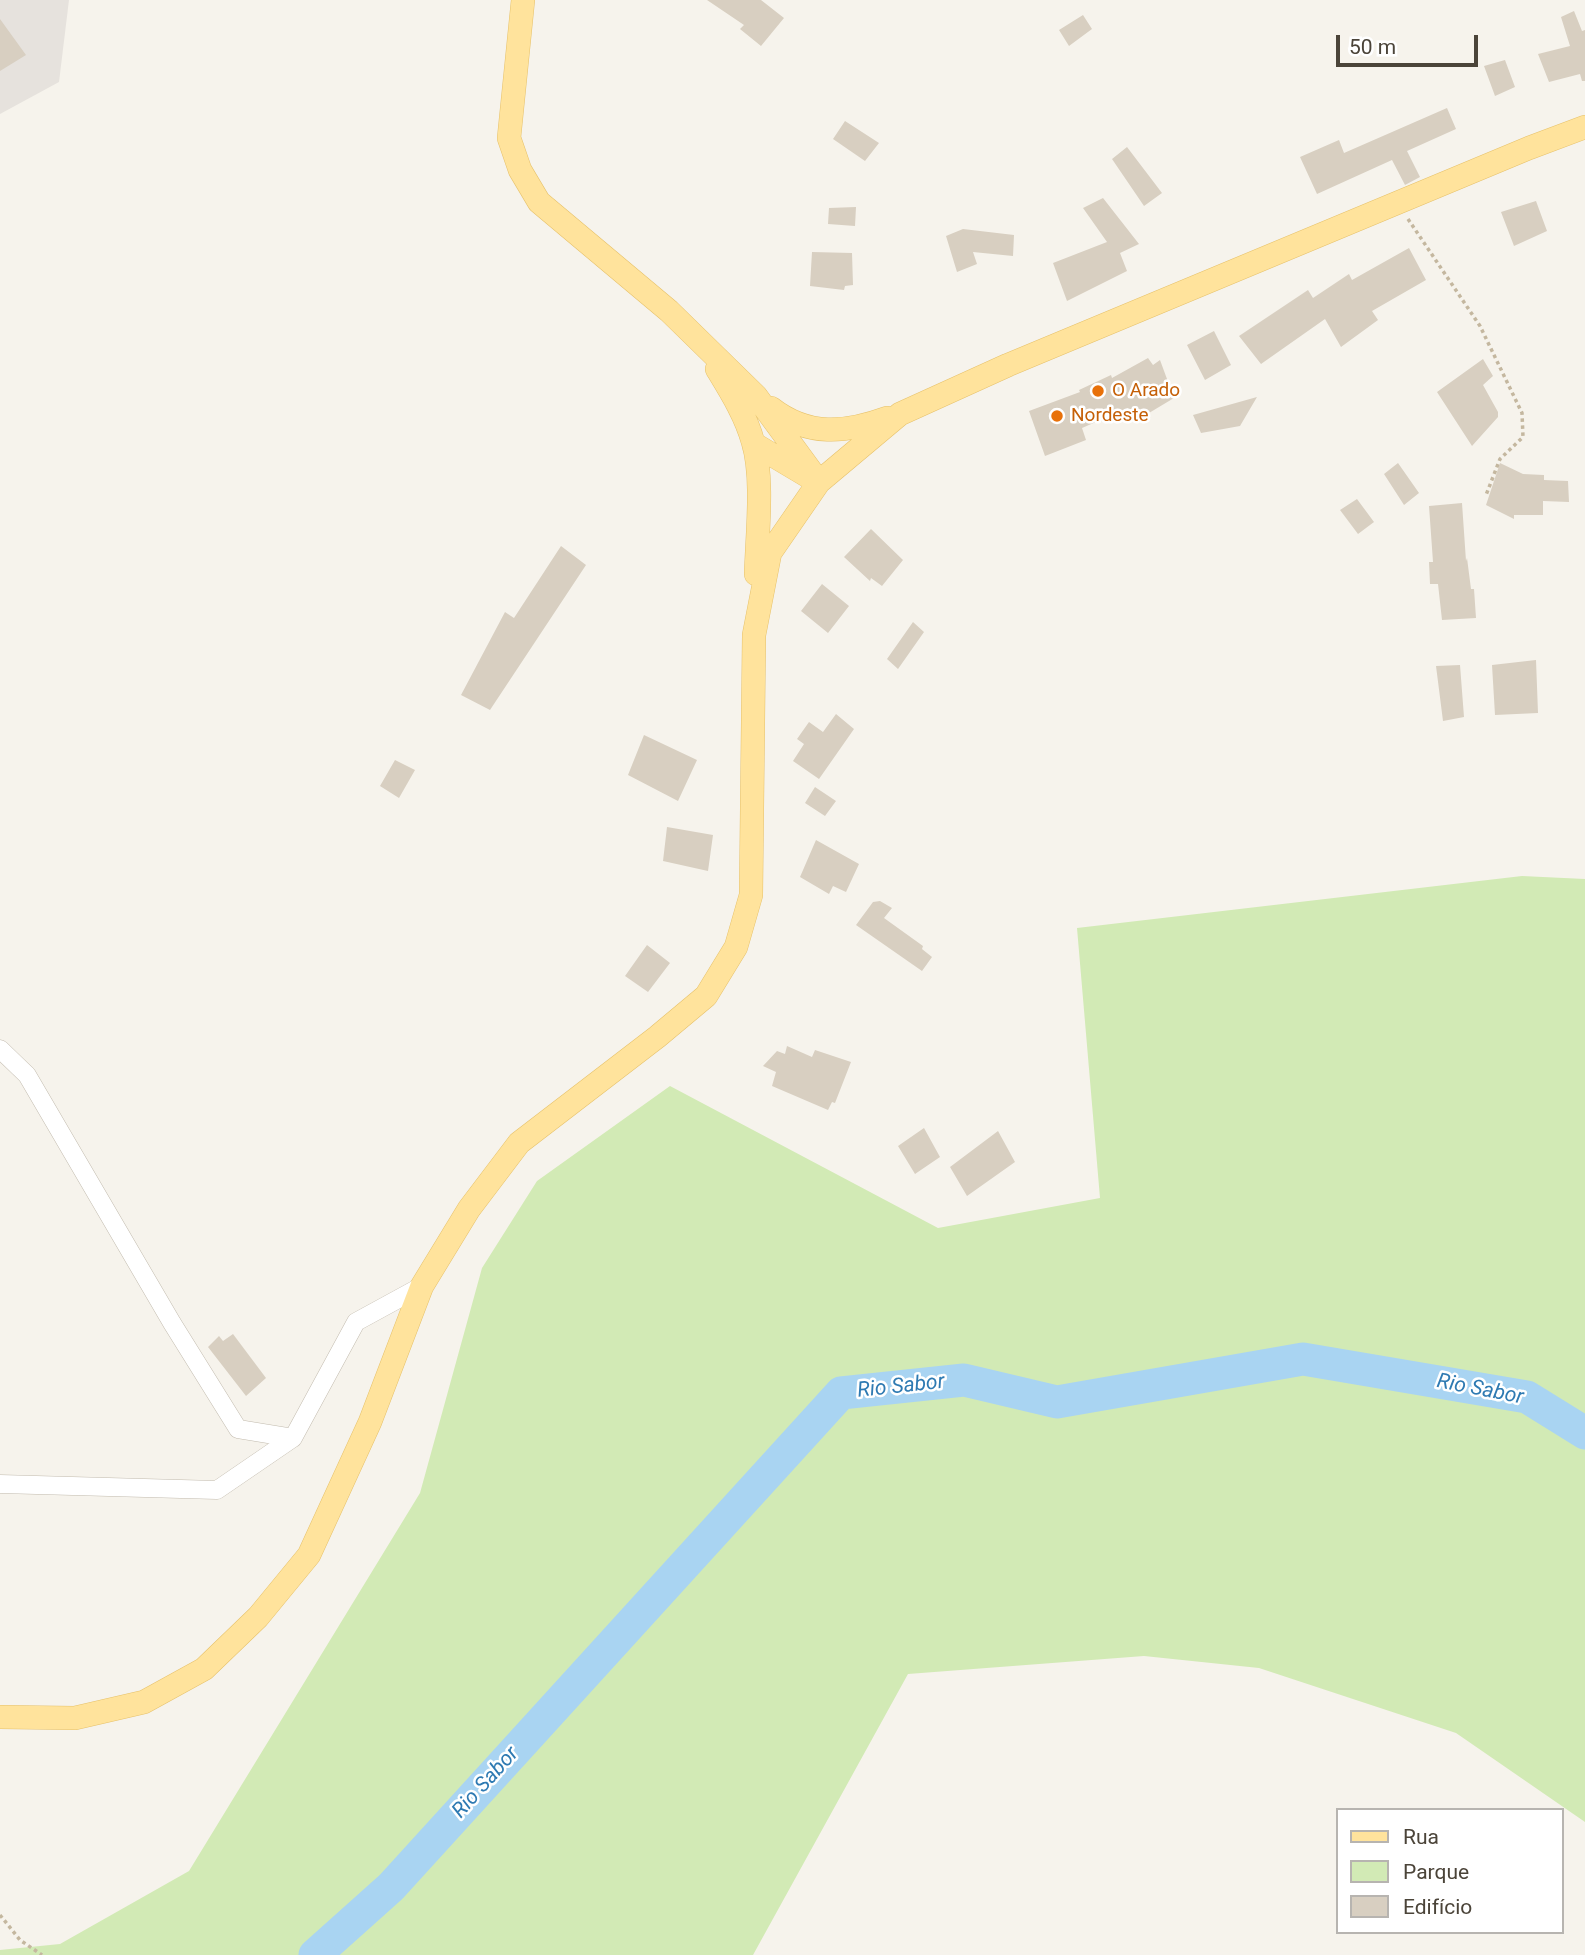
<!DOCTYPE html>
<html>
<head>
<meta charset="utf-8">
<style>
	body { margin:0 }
	#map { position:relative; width:1585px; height:1955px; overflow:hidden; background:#f6f3ec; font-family:Roboto,sans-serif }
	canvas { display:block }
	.legend { position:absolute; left:1336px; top:1808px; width:228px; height:126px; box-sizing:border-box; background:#fff; border:2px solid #b7b4b0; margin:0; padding:9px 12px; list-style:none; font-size:21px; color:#4b4439 }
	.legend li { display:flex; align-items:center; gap:14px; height:35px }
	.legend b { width:35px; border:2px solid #b7b4b0 }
	.scale { position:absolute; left:1336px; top:35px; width:142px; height:32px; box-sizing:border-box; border:4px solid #4b4439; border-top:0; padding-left:9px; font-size:21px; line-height:24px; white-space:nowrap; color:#4b4439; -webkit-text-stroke:5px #fff; paint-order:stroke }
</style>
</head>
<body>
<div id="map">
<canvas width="1585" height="1955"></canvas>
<ul class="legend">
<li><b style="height:9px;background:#ffe39c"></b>Rua</li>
<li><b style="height:19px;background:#d2eab5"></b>Parque</li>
<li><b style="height:19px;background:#d8cfc1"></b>Edifício</li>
</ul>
<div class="scale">50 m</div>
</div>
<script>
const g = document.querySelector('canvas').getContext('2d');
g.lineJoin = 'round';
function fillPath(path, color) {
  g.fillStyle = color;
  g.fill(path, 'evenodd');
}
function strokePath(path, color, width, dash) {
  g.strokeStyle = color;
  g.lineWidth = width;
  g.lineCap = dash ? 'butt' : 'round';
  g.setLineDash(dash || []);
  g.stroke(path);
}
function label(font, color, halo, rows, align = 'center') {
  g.font = font + ' Roboto,sans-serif';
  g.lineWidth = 5;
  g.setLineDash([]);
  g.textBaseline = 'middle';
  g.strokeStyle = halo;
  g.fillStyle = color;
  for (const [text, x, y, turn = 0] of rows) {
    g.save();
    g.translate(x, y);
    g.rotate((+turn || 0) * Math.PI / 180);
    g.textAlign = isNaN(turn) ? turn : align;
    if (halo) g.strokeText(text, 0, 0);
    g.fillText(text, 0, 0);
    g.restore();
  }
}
const industrial = new Path2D(`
	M0,0H69L59,82L0,114Z`);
const green = new Path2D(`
	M1522,876L1585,879V1822L1456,1733L1259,1668L1144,1656L908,1674L753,1955H0V1950L60,1944L189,1871L420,1493L482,1268L537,1181L670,1086L938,1228L1100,1198L1077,928Z`);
const river = new Path2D(`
	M315,1955L391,1887L841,1393L964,1380L1057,1402L1303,1359L1527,1397L1585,1433`);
const building = new Path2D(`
	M707,0H761L784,18L761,46L740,29L744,25Z
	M1574,11L1582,31L1585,30V81H1582L1580,74L1549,82L1538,54L1570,46L1561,17Z
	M1083,15L1092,29L1069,46L1059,30Z
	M0,19L26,55L0,71Z
	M1505,60L1515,87L1495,96L1484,66Z
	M1447,108L1456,129L1407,151L1420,177L1405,185L1392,160L1317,194L1300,157L1339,140L1344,153Z
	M845,121L879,143L865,161L833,139Z
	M1127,147L1162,193L1144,206L1112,159Z
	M1103,198L1139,244L1120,253L1127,271L1067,301L1053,263L1107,242L1083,208Z
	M1536,201L1547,231L1514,246L1501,212Z
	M856,207L855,226L828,224L829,208Z
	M963,229L1014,235L1013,256L973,252L977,264L957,272L946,236Z
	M1409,248L1426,280L1372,311L1378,320L1341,347L1325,319L1261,364L1239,336L1308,290L1313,298L1349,274L1352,280Z
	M812,252L852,253L853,285L845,286L844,290L810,286Z
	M1214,331L1231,365L1205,380L1187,345Z
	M1148,358L1153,365L1160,360L1174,398L1134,422L1128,408L1082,428L1086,440L1045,456L1029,411L1080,392L1079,390L1111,375L1112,378Z
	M1483,359L1493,376L1483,385L1498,412V417L1472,446L1437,392Z
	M1257,397L1240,426L1201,433L1193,415Z
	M1398,463L1419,493L1404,505L1384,474Z
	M1500,463L1523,474L1544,475V480L1568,481L1569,502L1543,501V515H1514V519L1486,505Z
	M1357,499L1374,522L1358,534L1340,510Z
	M1462,503L1466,561L1467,558L1471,589H1474L1476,618L1442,620L1438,584H1430L1429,562H1433L1429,506Z
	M871,529L903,560L882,586L871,578L870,581L844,557Z
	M561,546L586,565L490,710L461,695L505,612L514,618Z
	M822,584L849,606L828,633L801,611Z
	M913,622L924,632L898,669L887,659Z
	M1536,660L1538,713L1495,715L1492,665Z
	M1460,665L1464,717L1443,721L1436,666Z
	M836,714L854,729L819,779L793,761L804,744L797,739L809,722L823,732Z
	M644,735L697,760L678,801L628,775Z
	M395,760L415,770L399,798L380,786Z
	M815,787L836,801L825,816L805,803Z
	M667,827L713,835L708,871L663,861Z
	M816,840L859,864L846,892L833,886L829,894L800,877Z
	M880,901L892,908L884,918L923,946L922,949L932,957L922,971L856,925L873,902Z
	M647,945L670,963L648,992L625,976Z
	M787,1046L812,1057L815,1050L851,1062L835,1103L832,1102L828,1110L772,1086L776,1072L763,1066L777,1051L785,1054Z
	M924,1128L940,1157L915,1174L898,1146Z
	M998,1131L1015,1162L967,1196L950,1167Z
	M233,1334L266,1378L246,1396L208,1347L219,1336L223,1341Z`);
const path = new Path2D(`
	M1408,219L1480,326L1522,413L1523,437L1500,459L1486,495
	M0,1915L20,1940L42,1955`);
const minor = new Path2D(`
	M0,1049L27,1075L172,1323L238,1429L293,1438L356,1322L422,1286
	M0,1484L217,1490L293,1438`);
const major = new Path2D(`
	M523,0L509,138L520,170L539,202L669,311L756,396L819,482
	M717,369C731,392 746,416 753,442C764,478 757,536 756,574
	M771,408C808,437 846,433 887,418
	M754,444L816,481
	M0,1717L75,1718L144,1702L204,1669L258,1617L309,1555L370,1422L422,1286L469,1209L519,1143L657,1037L706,996L736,947L751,895L754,635L770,553L819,482L900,414L1008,365L1529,148L1585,127`);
const markers = [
	[1098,391,7,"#e8710a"],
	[1057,416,7,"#e8710a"]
];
const foodNames = [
	["O Arado",1112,391],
	["Nordeste",1071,416]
];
const waterNames = [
	["Rio Sabor",901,1387,-6],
	["Rio Sabor",1480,1390,11],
	["Rio Sabor",486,1783,-48]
];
fillPath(industrial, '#e6e2dd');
fillPath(green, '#d2eab5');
strokePath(river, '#a9d4f2', 33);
fillPath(building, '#d8cfc1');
strokePath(minor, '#c2bbae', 19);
strokePath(major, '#e6c16a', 24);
strokePath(path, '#c4b79f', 3.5, [3.5, 3.5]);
strokePath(minor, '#fff', 18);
strokePath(major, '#ffe39c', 23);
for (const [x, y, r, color] of markers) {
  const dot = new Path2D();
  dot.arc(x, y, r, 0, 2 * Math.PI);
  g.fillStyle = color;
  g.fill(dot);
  strokePath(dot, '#fff', 2.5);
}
label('19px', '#c56008', '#fff', foodNames, 'left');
label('italic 21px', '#2e7ab2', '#fff', waterNames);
</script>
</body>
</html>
